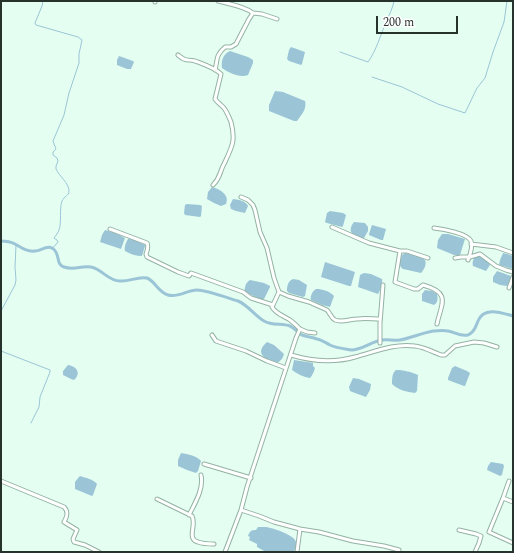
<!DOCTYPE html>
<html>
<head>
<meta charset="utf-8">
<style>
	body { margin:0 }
	#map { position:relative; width:514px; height:553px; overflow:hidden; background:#e4fef1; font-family:Spectral,serif }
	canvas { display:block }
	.frame { position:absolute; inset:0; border:2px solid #26332d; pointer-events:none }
	.scale { position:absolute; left:376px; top:16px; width:82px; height:18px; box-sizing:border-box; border:2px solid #26332d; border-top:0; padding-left:5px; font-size:12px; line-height:14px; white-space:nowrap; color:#26332d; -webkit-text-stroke:3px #fff; paint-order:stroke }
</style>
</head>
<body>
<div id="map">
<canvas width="514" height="553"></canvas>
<div class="frame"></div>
<div class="scale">200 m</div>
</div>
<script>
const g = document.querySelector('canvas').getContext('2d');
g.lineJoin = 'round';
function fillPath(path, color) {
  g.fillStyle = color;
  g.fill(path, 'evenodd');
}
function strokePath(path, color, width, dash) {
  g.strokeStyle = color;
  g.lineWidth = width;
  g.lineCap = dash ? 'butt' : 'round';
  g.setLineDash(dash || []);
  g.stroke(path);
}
const water = new Path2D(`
	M291,47L305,52L302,64L301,65L289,61L287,59L289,50Z
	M230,51L248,57L253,60V63L248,75C240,78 229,73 222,68C221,61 223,54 230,51Z
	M119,56L133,61L134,62L131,69H127L117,65V60Z
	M275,91L283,92L305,101C307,109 302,114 297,121H294L269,111V105Z
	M212,187C220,189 230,195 226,204L221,206L214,203L207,199L208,192Z
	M233,199H234C239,200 246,201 248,206L245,213L236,211L231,209L230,205Z
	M187,204L200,205L202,206L201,216L200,217L185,215L184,213L185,205Z
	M330,211L343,213L346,215L343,226L342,227L327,223L325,222L327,213Z
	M354,222L365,223L368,227V231L364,238C354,238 346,232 354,222Z
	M372,225L386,229L383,240H381L369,235V234Z
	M105,230L116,233L125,238L121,249L100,242L102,235Z
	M442,234H448L465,239L460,255H454L437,248L438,240Z
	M129,238L138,241L145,245V246L142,256C136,256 130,254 125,251C124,247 126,241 129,238Z
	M405,253C409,253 423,257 425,260C427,264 424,270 421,273L403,269C398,266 400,261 402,255Z
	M503,253L507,254L513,256V269L499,265L500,260Z
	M476,256C482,256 487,259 490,265L486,271L473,266C472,263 473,258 476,256Z
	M325,262L355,272L351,286H349L321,277Z
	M497,271L511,276V279L507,286L500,285L493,282V277Z
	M364,273L371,274L382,279C383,283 380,291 378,294L358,287L360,275Z
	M293,279L299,280L307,285L305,296L303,297L289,293L287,291C287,286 288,281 293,279Z
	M250,280L264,283L270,286V287L264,299H260L245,292C244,288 246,282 250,280Z
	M316,289C323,289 329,291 334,296L330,307L322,305L311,300C310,297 312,291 316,289Z
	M425,290L432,291L437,294C438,298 438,303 434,305L422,301V294Z
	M267,342L274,345L284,354C283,358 281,361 277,363C267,360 253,354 267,342Z
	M294,360L313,363V366L315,368C314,371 313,375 310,378C304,377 297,374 292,370Z
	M68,365C76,366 82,373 74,380L71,379L63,375V371Z
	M455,366L467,371L470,373L465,386H464L448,380V378L452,368Z
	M396,370C403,370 412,372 418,375L417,391L415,393C407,392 398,390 392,384C392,379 392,373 396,370Z
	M353,378L359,379L371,384L370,390L366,397L355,393L350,391L349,387Z
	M181,453C188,454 197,456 201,461L198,471L196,473L187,470L178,466V460Z
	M491,462L503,464L504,466L502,475L500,476L498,475L487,470L488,466Z
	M80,476C86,478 93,479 97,484L93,495L92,496L75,489V482L79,477Z
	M258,527C260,527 262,527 264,527C271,527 295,535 296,542C297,545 295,549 294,552H266L257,547V544L249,540L250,537L248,536C250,531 251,530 256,530Z`);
const stream = new Path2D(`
	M43,1L42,6L35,23L36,25L78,37L82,40L79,54V63L69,93L64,115L53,141L56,149L53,152V155L57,158L58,161L56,166V169C59,176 69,183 69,191C69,196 64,196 62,201C59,210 62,221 59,230C58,233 56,235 54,238L57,240L58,242L52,249
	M340,52L368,62C376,51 381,34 386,22C389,15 393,8 394,1
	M372,77L402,87L438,104L465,113L477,88L485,78L493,52L504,22L507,1
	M1,311L15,285L16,280L15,267L16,245
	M1,351L50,370V372L40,397L39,407L31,423`);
const canal = new Path2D(`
	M1,241C6,241 11,242 15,244C22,248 27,252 35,251C41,251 46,245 52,248C61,253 55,264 64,267C75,271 81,265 91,267C102,269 108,281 120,281C129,282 138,276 147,278C155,281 158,292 168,295C178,298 187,290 197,290C206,290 228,298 238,301C248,305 255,316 264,321C272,326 282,323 290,326C295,328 298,333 302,335C307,337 312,337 317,339C322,340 326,343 330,345C336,348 345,349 351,350C362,350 372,341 382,340C388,339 394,341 400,340C411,338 422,333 433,331C437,331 443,330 448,331C455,332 460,337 468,335C474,333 476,326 478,321C484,306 502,313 513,316`);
const street = new Path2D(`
	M218,1C229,4 244,6 253,13
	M155,2V1
	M178,55C186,62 187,59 195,61C203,64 215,68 221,74L215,99C218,103 221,105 224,108C227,112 229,117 231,122C236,141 232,147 224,164C219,173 221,177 213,185
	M215,70C218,59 215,56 225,47H231L236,44L249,19L253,13L262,14L277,19
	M241,197L248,200L253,205L255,210L260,232L267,248L274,278L279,292L288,296L309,302L327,310C330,313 331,318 335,320C342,323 350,319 357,319C365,318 373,319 380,319
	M332,227L369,243L400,251H407L428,258
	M434,228C442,229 467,233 471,241C473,247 470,255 468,260
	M110,229L147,243C149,247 147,251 146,254L147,257L178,272L189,276L191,273L243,292L251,298L273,305
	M471,244L496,247L513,253
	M400,251L395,282L414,289H418L423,285C452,293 441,304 437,324
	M455,258L461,257H470L480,254L496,266L506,270L513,272
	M509,288L513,277
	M279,292L272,307C276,314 284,316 290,320C294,323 297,326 300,329
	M212,335L216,341L246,351L267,361L286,368
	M380,343V323L383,285
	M291,355C311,361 334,363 355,357C374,352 394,343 415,346C424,347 433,352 441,355H445L455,346L474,342L484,343L497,347
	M204,464L251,478
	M1,481L64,507C69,512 67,517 64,522L77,530L73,539L74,542L85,545L99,552
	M509,481L503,498L489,532L513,543
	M503,498L513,502
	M157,499L192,516C197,525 186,539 198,542C203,544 209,544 214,544
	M241,510L259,516L274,522L300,529L319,532L353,541L384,546L399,550
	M189,515C195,503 204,489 201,475
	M459,530L476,534L481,536L479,543L475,552
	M225,552L241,510L247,487L296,338L300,329L307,332L315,333
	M297,552L300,529`);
fillPath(water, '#9bc5d7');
strokePath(stream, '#9bc5d7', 1);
strokePath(canal, '#9bc5d7', 3);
strokePath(street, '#94b3a4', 5);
strokePath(street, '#fff', 3);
</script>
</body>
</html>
